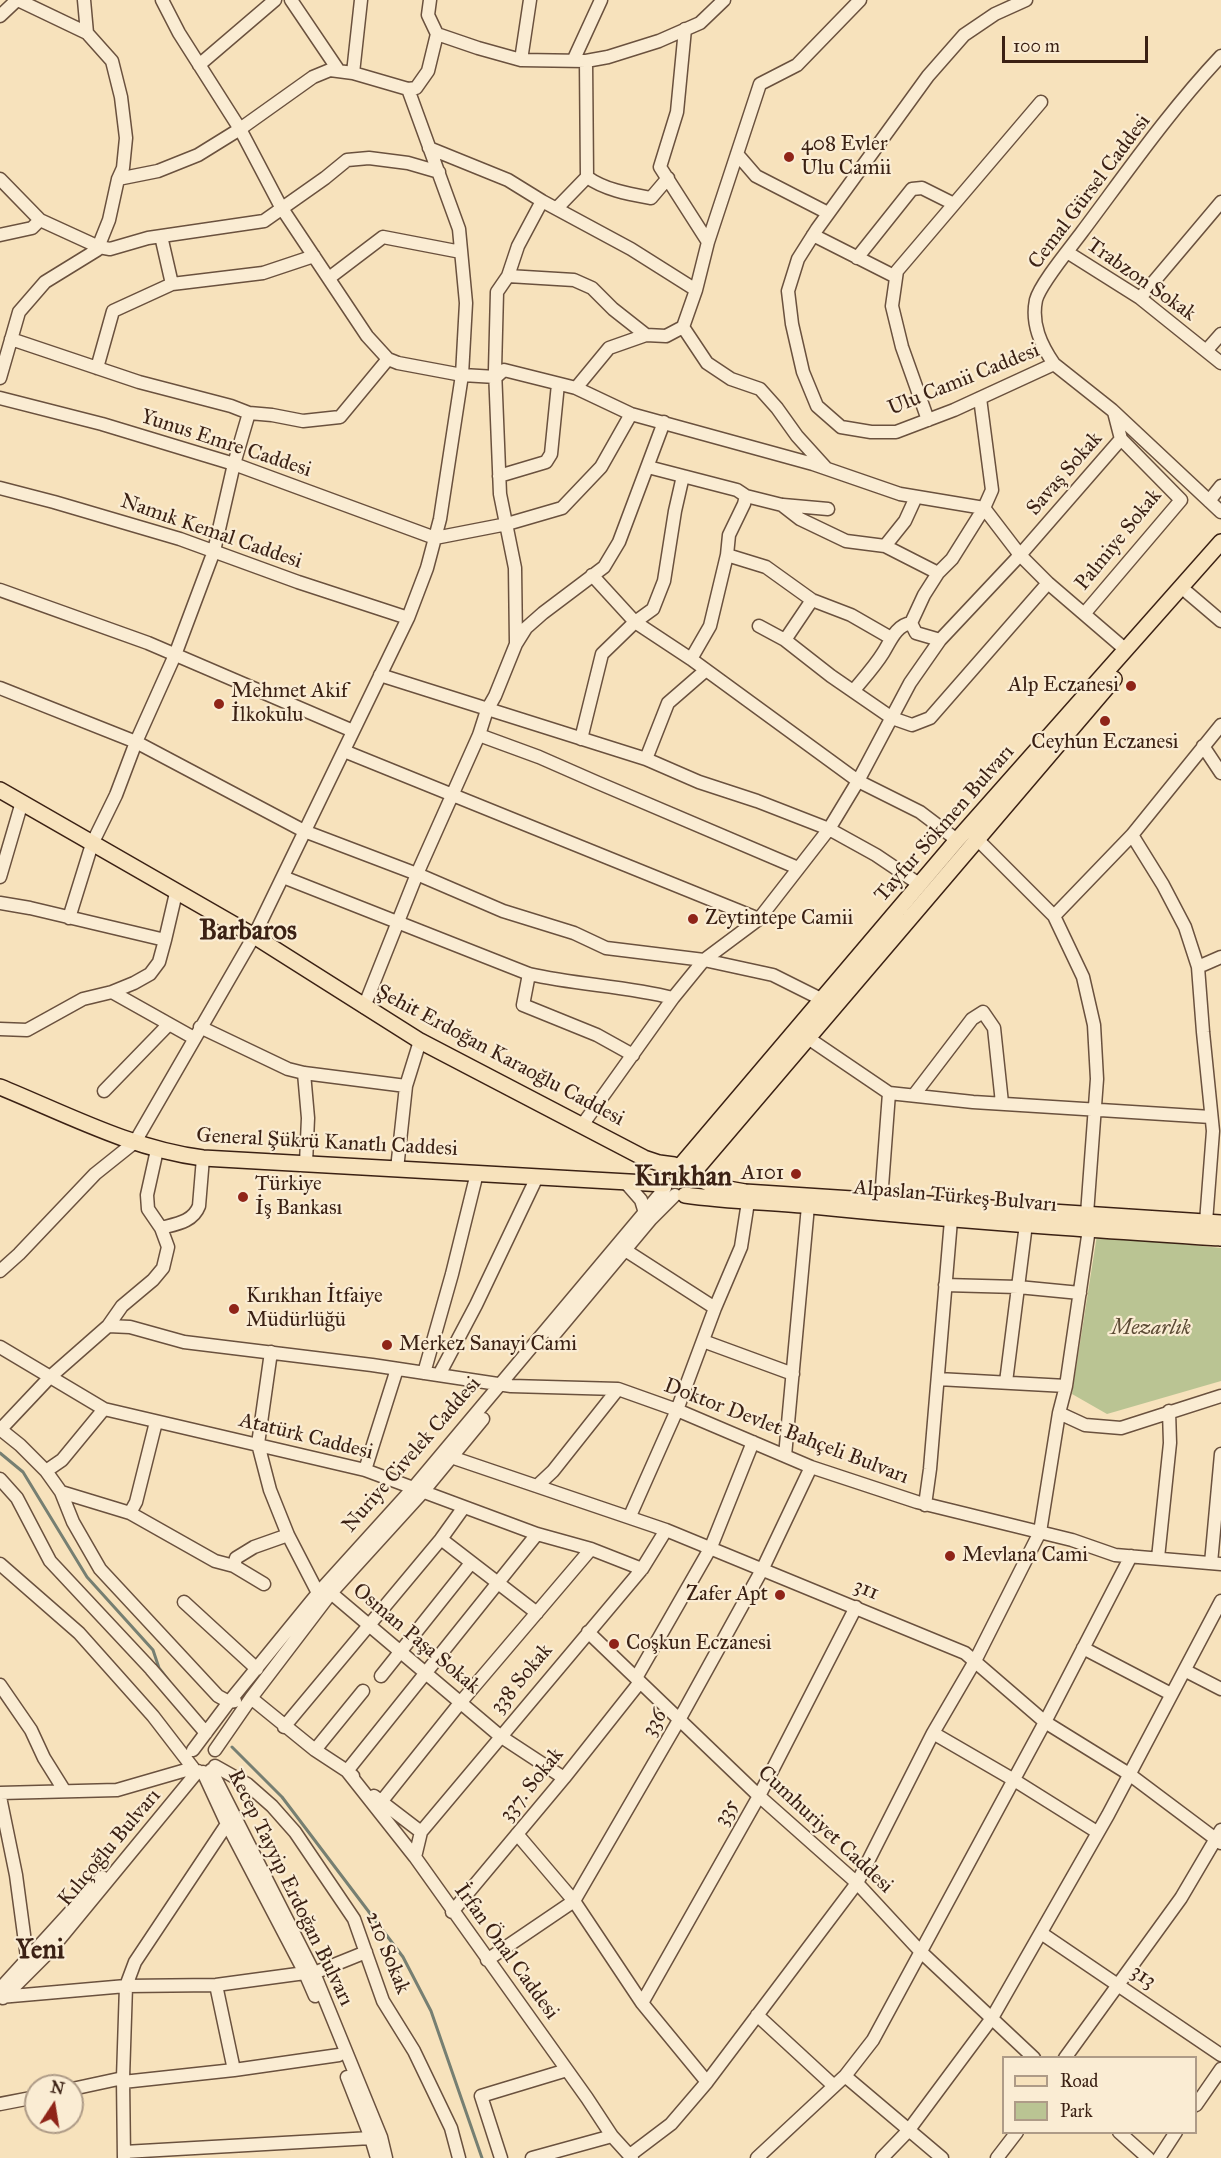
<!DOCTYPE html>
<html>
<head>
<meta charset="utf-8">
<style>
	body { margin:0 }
	#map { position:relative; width:1221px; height:2158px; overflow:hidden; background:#f7e2bc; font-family:"IM FELL Great Primer",serif }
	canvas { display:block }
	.legend { position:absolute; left:1002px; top:2056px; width:195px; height:78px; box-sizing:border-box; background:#faecd3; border:2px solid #ae9b87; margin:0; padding:8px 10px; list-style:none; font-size:18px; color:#3b2114 }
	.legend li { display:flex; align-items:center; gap:12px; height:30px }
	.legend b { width:30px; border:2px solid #ae9b87 }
	.north { position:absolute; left:24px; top:2074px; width:60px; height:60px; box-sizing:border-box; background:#faecd3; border:2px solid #ae9b87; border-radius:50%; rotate:12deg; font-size:16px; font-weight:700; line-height:24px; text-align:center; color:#3b2114 }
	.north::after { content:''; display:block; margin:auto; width:21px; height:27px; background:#8f2418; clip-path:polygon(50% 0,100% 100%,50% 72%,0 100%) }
	.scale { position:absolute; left:1002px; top:36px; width:146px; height:27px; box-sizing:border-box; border:3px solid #3b2114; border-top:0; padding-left:8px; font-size:18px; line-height:21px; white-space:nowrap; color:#3b2114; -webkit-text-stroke:4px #faecd3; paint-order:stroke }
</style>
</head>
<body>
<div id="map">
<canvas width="1221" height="2158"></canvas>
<ul class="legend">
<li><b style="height:8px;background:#f7e2bc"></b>Road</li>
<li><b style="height:16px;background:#bac493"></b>Park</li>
</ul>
<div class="north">N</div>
<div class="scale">100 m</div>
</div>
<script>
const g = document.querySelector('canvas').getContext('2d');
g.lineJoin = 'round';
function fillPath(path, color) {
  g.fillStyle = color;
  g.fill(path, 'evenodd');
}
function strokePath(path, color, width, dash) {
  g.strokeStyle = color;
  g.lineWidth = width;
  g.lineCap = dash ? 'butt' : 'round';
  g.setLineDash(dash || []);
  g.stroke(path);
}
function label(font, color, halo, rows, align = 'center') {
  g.font = font + ' "IM FELL Great Primer",serif';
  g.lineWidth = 4.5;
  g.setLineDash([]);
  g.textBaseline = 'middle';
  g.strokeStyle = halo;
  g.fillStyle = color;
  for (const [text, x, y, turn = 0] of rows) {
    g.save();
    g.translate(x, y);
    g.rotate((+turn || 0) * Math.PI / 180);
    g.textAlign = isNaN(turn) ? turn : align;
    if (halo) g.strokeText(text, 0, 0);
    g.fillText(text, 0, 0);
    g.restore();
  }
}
const green = new Path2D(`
	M1097,1235L1221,1248V1381L1107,1414L1072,1394Z`);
const stream = new Path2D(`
	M0,1453L23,1472L87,1577L153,1650L159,1668L169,1681
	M232,1747L282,1797L403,1957L431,2011L482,2158`);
const minor = new Path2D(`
	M18,0L87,33
	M162,0L179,33L240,129L281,207L367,336L388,359L398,363L462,375L496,377L504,370L576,388L609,348L646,335L666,336L683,327L696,290L708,242L760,84L797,65L860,0
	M291,0L339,71
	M430,0L428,15L437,34L478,48L521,60L586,61L608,57L659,41L700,23L724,0
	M1026,0L995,14L964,35L928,76L817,229L798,259L788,291L792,324L803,372L817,406L841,427L871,432H896L954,410L1054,364L1112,410L1221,512
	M0,16L17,0
	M685,29L677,112L660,167L708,242
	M521,60L530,0
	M573,61L601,0
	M199,65L275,0
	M353,73L361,0
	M429,148L508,180L542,201L631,249L696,290
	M737,154L756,176L828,213
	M587,177C605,190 629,194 651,198L668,178
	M0,179L40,220L99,247L110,249L148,238L264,221L325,178L347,160L369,158L408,163L439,172
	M118,179L158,171L198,155L240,129L313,77L330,70L353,73L408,89L416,88L428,71L437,34
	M557,208L587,177L586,61
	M0,235L32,228L40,220
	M813,235L896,277
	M161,236L172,284
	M1067,252L1140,298L1221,363
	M857,258L912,189L922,188L954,204
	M508,276L574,280L592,288L613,309L646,335
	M329,278L383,237L461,252
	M1140,298L1221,202
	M683,327L707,363L731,379L760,389L777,408L797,436L826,468
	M11,339L139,382L231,406L249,413L272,415L303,421L340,417L388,359
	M1206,351L1221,334
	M1054,364C1041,345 1031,324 1036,300C1040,284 1071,247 1082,232C1127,172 1170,110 1221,56
	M97,368L113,311L172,284L263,273L314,256
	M0,378L19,312L45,282L97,250L109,220L118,179L123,168L126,138L121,97L112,61L87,33L84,0
	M576,388L631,414L813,464L900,494L984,508L1020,555L1048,583L1126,650
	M0,398L102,424L234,464L435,538L507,524L562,508L601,467L631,414
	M928,420L902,347L892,306L897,271L1041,102
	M648,467L737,490L746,496L782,505L800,519L846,541L885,546L938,573
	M499,476L546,462L551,454L558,384
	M0,488L54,502L180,539L298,582L408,618
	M1209,501L1221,486
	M783,505L828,509
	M885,546L905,521L916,497
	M727,555L766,567L812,600L851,615L891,638
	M592,575L635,622L691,659L858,781L920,812L957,840
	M0,590L148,643L353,731
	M1188,593L1221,621
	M1084,614L1181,500L1121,439
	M911,623L916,633L940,640
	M759,626L785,640L831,676L892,718L912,725L930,718L1048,583
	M785,640L812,600
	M516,643L515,568L500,494L495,370L497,292L508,276L518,246L542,201
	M691,659L710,626L727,555L729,535L744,504L746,496
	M380,675L646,759L699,782L757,801L829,829L876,855L919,884
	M0,688L136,742L304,831L417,874L503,911L574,933L606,948L704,960L773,975L821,999
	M854,690C864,678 875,666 883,653C890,642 896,625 911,623L924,595L938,573L952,559L984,508L992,490L980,398
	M479,735L539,757L596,782L798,868
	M581,739L602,654L635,622L653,609L664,581L675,511L683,476
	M1203,746L1221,773
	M344,751L759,919
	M646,759L668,703L706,670
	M1132,835L1163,885L1185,927L1198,967L1203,1032L1213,1131L1206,1222
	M0,877L22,802
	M283,877L529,974C577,985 626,986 673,998
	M0,903L30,908L165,940L176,893
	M1054,916L1132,835L1221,725
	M69,918L92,844L116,795L136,742L175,655L214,551L234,464L249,413
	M1198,967L1221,957
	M529,974L523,1005L597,1035L633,1055
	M364,1007L417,874L479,735L487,710L495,696L516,644L526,628L543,613L604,567L619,542L664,422
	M169,1024L194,1038
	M200,1027L288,1069L304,1073L406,1086
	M0,1029L27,1030L83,999L112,992L134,983L150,974L159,962L165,940
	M808,1038L889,1093L881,1200
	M304,1073L308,1118L306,1163
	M104,1091L169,1024L112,992
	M889,1093L973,1102L1211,1117
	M914,1095L972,1019L983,1012L994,1028L1002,1103
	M583,1124L673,998L704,960L759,919L829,829L858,781L910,683L940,640L1020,555L1121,439L1114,412
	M397,1169L406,1086L420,1041
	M627,1184L641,1200L645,1213
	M161,1228C176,1224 193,1222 199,1206L203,1158
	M625,1250L715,1308
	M0,1271L19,1254L95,1174L135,1142L254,936L408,618L427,568L440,519L462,375L466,303L459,229L408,89
	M945,1285L1018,1287L1080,1293
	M108,1326L130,1327L184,1342L372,1365L511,1386L618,1389L677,1410L811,1467L917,1502L1072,1540L1115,1555L1221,1564
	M554,1335L651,1219L675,1195
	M703,1341L793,1374
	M0,1347L104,1409L365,1470L537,1534L591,1549L642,1569
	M271,1352L258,1444L270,1490L288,1535L318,1593H331L500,1736L564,1778
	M424,1373L452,1274L477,1173
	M439,1375L476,1305L537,1177
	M938,1379L1066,1386
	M1006,1382L1026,1224
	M1059,1413L1085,1425L1121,1428L1221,1396
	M0,1429L20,1445L46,1471L61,1492L73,1522L100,1569L218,1696L229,1702L235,1701
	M0,1430L50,1377L108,1326L122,1306L153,1280L163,1268L168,1247L161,1228L148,1209L147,1195L157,1150
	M785,1456L808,1206
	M451,1457L666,1530L965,1653L1045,1722L1129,1774L1221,1843
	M365,1470L397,1369
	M46,1471L62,1460L104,1409
	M0,1479L17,1498L50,1561L151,1669L206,1733
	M537,1486L553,1471L618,1389
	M61,1492L130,1513L215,1561L234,1566L264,1584
	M925,1505L930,1469L951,1220
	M130,1513L136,1502L156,1422
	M630,1516L677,1410L715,1308L741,1247L748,1202
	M441,1539L537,1613
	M1158,1558L1170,1443L1169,1411
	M1211,1563L1221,1454
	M0,1564L79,1633L153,1716L193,1768
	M234,1566L236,1558L254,1547L288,1535
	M184,1602L257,1669
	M588,1632L759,1796L857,1883L920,1951L1034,2058
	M1083,1648L1171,1694
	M1186,1671L1221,1689
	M381,1676L471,1563
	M636,1678L711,1547L753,1442
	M0,1685L31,1730L44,1758L64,1790
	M251,1698L315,1750L347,1771L415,1857L587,2098L612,2136L632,2158
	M284,1727L441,1539L464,1507
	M933,1733L1014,1780L1097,1832
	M193,1750L229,1702L318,1593L414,1487L665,1188
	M215,1750L251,1698L331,1593L422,1493L483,1419
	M315,1750L363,1691
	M215,1766L247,1784L272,1806L295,1832L354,1919L383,2001L414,2051L451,2128L459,2158
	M211,1770L314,1973L381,2137L386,2158
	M203,1772L227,1824L305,1973L315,1996
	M353,1776L347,1771L537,1534
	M0,1793L117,1790L193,1768
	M374,1796L421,1832
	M0,1797L16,1875L27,1957
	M381,1802L460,1703L591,1549
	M517,1834L574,1901L642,2003L707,2082
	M415,1857L421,1832L642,1569L666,1530
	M452,1912L564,1778L640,1682
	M1041,1933L1221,2055
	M487,1960L574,1901L679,1720L763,1568L811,1467
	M314,1973L366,1952
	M216,1985L234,2070
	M0,1989L102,1877
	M0,1997L126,1986L216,1985L305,1973
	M3,1998L49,1952L198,1771
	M642,2003L759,1796L856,1607
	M757,2015L834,2086
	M1065,2058L1181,1898L1221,1830
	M845,2076L942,2158
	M347,2077L371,2138L377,2158
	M123,2082L234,2070L339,2055
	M72,2089L123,2078
	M0,2104L36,2097
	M1196,2105L1221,2069
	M1119,2132L1148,2158
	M124,2152L371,2138
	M630,2155L671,2124L707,2082L857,1883L933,1733L975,1661L1040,1532L1059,1413L1066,1386L1089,1229L1087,1214L1097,1079L1094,1025L1083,977L1054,916L978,840
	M124,2158L123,2078L126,1986L135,1962L227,1824
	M501,2158L481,2096L567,2070
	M532,2158L612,2136
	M757,2158L845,2076L873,2040L1045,1722L1131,1556
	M882,2158L908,2131L992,2018L1108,1815L1221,1601
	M997,2158L1017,2132
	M1159,2158L1176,2132`);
const major = new Path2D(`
	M0,790L254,936L420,1041L644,1158L659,1163L674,1165
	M0,1087C66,1114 132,1149 203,1158L664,1184
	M682,1164L957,840L1221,542
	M693,1173L1114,679
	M695,1177L717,1187L745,1192L1221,1223
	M685,1195C727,1201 770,1202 812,1206C948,1220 1085,1229 1221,1238`);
const markers = [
	[789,157,6,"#8f2418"],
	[1131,686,6,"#8f2418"],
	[219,704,6,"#8f2418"],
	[1105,721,6,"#8f2418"],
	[693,919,6,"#8f2418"],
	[796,1174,6,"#8f2418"],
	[243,1197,6,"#8f2418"],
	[234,1309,6,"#8f2418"],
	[387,1345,6,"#8f2418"],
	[950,1556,6,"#8f2418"],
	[780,1595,6,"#8f2418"],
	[614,1644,6,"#8f2418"]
];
const poiNames = [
	["408 Evler",801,145],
	["Ulu Camii",801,169],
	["Alp Eczanesi",1119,686,"right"],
	["Mehmet Akif",231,692],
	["İlkokulu",231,716],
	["Ceyhun Eczanesi",1105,743,"center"],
	["Zeytintepe Camii",705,919],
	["A101",784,1174,"right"],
	["Türkiye",255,1185],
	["İş Bankası",255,1209],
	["Kırıkhan İtfaiye",246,1297],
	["Müdürlüğü",246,1321],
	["Merkez Sanayi Cami",399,1345],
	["Mevlana Cami",962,1556],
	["Zafer Apt",768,1595,"right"],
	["Coşkun Eczanesi",626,1644]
];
const streetNames = [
	["Cemal Gürsel Caddesi",1090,192,-53],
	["Trabzon Sokak",1141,280,35],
	["Ulu Camii Caddesi",964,380,-22],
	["Yunus Emre Caddesi",226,444,18],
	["Savaş Sokak",1065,474,-49],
	["Namık Kemal Caddesi",211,532,19],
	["Palmiye Sokak",1119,540,-51],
	["Tayfur Sökmen Bulvarı",945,824,-49],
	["Şehit Erdoğan Karaoğlu Caddesi",500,1056,28],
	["General Şükrü Kanatlı Caddesi",327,1143,3],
	["Alpaslan Türkeş Bulvarı",955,1197,5],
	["Doktor Devlet Bahçeli Bulvarı",786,1432,21],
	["Atatürk Caddesi",306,1437,14],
	["Nuriye Civelek Caddesi",412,1455,-49],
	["311",866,1590,23],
	["Osman Paşa Sokak",416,1639,40],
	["338 Sokak",522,1679,-50],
	["336",655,1723,-60],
	["337. Sokak",532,1785,-51],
	["335",727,1813,-60],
	["Cumhuriyet Caddesi",825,1830,43],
	["Kılıçoğlu Bulvarı",110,1848,-50],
	["Recep Tayyip Erdoğan Bulvarı",290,1888,64],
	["İrfan Önal Caddesi",506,1952,54],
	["210 Sokak",387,1953,68],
	["313",1143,1977,34]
];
const parkNames = [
	["Mezarlık",1151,1329]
];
const districtNames = [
	["Barbaros",248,932],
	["Kırıkhan",683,1178],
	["Yeni",40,1951]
];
fillPath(green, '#bac493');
strokePath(stream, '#767f72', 3);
strokePath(minor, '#6a513e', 15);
strokePath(major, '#3b2114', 18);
strokePath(minor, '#faecd3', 12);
strokePath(major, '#f7e2bc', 15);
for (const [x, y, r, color] of markers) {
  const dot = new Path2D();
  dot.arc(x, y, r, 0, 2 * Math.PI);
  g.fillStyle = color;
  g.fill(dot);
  strokePath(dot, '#faecd3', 2);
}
label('21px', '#3b2114', '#faecd3', poiNames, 'left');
label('21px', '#3b2114', '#faecd3', streetNames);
label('italic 21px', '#5b4a34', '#faecd3', parkNames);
label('bold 27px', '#3b2114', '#faecd3', districtNames);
</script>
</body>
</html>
